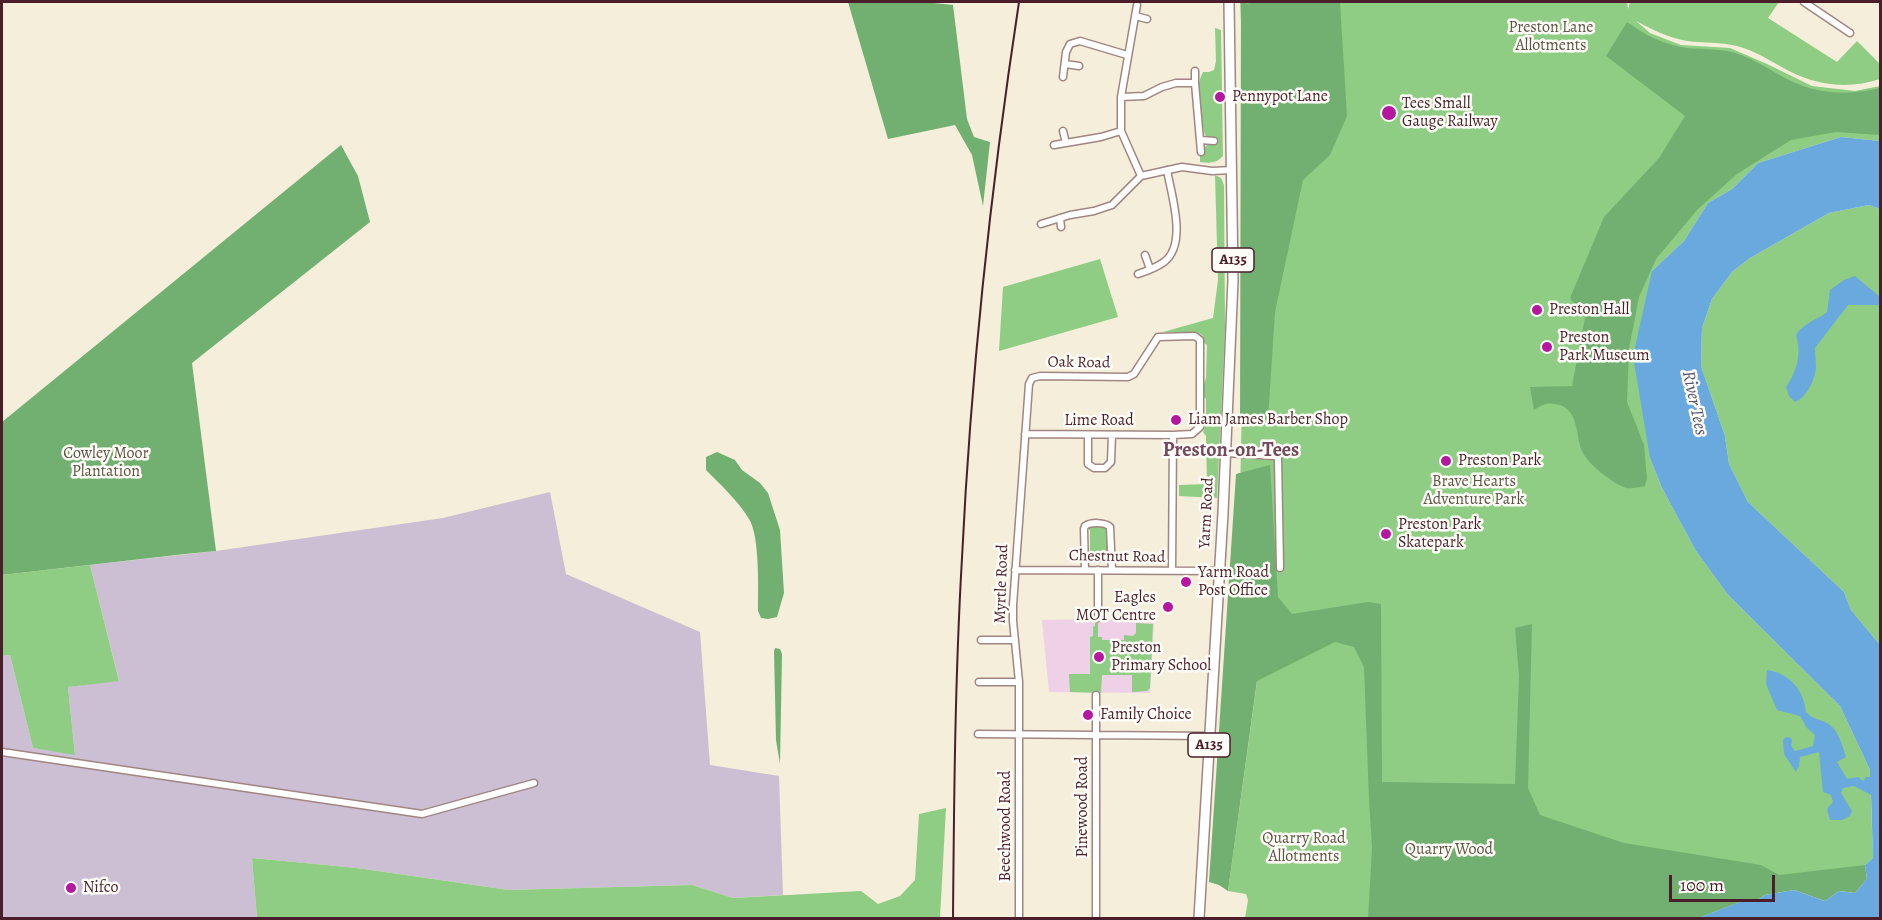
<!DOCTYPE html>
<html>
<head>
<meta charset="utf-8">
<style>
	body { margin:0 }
	#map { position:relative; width:1882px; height:920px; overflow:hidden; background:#f5eeda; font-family:Alegreya,serif }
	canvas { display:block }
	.frame { position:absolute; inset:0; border:3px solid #4a1f2b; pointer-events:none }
	.scale { position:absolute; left:1669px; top:875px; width:106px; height:27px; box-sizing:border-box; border:3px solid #4a1f2b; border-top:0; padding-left:8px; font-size:18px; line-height:21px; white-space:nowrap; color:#4a1f2b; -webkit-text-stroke:4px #fdfcf7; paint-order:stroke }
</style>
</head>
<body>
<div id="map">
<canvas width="1882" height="920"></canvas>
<div class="frame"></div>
<div class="scale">100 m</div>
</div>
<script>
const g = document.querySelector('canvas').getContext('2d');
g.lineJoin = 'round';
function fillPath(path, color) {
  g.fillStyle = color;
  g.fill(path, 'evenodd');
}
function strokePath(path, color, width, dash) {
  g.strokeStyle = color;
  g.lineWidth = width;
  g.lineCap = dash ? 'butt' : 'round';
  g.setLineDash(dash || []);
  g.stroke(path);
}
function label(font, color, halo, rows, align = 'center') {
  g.font = font + ' Alegreya,serif';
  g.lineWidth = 5;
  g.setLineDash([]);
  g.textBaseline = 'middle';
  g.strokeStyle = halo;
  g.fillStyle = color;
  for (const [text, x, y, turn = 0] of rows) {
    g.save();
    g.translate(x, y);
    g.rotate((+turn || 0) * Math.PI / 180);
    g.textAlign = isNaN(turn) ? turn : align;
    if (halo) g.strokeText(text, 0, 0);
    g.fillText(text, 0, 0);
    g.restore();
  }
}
const built = new Path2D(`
	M1095,619L1154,623L1150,693L1049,692L1042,620Z`);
const industrial = new Path2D(`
	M550,492L566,574L700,632L710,765L779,776L783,895L733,898L692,885L509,890L357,868L252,858L257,918H2V656L10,655L33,748L75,754L68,687L119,680L90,565L216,551L443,518Z`);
const green = new Path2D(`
	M1240,2H1627L1628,9L1630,2H1779L1768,18L1837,62L1857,41L1880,64V79C1850,89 1819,86 1791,72C1773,63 1757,51 1737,46C1721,42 1703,43 1687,41C1669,38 1651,29 1636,21L1650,33L1681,45L1730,48L1767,64L1812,86L1855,91L1880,86V141L1841,137L1758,163L1732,189L1708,203L1684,241L1652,271L1650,458L1662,488L1696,551L1728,595L1840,706L1870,770L1873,858L1865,865L1740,902L1698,918H1245L1248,900L1246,894L1228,891L1257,682L1240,495L1245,261L1244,80Z
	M1215,28L1221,30L1223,156C1216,164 1209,163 1200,162V153H1205V147L1208,144H1216V139L1209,138L1205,135C1200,113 1193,92 1203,72H1209L1214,70L1216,61Z
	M1215,175L1221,178L1224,185L1225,328L1217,498L1179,496V485L1207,484L1206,436L1203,432L1204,430L1202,429L1206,422V399L1203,396L1204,384L1206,378L1207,345L1204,343L1203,336L1197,332H1163L1213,318L1218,280Z
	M1869,205L1880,209V645L1851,610L1844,592L1748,502L1729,464L1725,436L1701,366L1702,328L1712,299L1732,272L1750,258L1829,213Z
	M1100,259L1118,317L999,351L1003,287Z
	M1090,526H1105L1108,529L1107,557L1109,560L1108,563H1089L1087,560L1090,557V530L1088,529Z
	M90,565L119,681L68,687L75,755L33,748L10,655L2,656V575Z
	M1095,620H1098V637H1102V640H1124V635L1133,636L1136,633V623L1153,624L1150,688L1147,691L1132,692V675H1102L1101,693L1070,692L1069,674H1090V637L1093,636V627L1095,626Z
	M946,808L940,918H257L252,858L357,868L509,890L692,885L733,898L861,891L878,904L900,896L915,880L919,814Z`);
const forest = new Path2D(`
	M848,2H924L953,5L967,119L974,137L990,142L983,206L972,155L955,125L888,139Z
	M1241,2H1245L1247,4L1253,2H1340L1347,116L1330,155L1303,180L1275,312L1268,419L1240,422Z
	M1627,22C1644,34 1660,43 1681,47C1697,50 1715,48 1732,52C1758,59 1778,77 1803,86C1828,95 1854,94 1880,88V135L1836,132L1791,140L1737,174L1698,209L1656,259L1639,297L1629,349L1627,402L1644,445L1647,478L1645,486C1639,487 1632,489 1626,488C1614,484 1589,465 1583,453C1575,438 1580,412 1560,405C1549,402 1544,403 1534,410L1530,387L1572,386L1585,318L1570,298L1604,217L1659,158L1685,116L1606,56Z
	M341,145L358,176L370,222L192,363L216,551L185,554L2,575V422Z
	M717,452L735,460L742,470L760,483L768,493L780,530L784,593L777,617L768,619L761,618L758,611C758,590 760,536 749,519C738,501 721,485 706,470V457Z
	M1270,465L1278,597L1292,614L1368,602L1381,604L1382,782L1515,784L1519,676L1515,628L1532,624L1528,788L1540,815L1624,843L1761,865L1779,875L1865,865L1867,879L1855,893L1839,891L1825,901L1794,890L1765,895L1756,901L1740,902L1698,918H1368L1372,848L1369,800L1364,667L1354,647L1335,642L1257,681L1228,891L1219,885L1209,882L1236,474Z
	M775,648L780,649L782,654L780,764L776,740L774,651Z`);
const water = new Path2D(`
	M1841,137L1880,141V209L1869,205L1829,213L1750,258L1732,272L1712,299L1702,328L1701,366L1725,436L1729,464L1748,502L1844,592L1851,610L1880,645V918H1698L1740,902L1756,901L1765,895L1794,890L1825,901L1839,891L1855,893L1867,879L1865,865L1873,858L1871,795L1854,786L1843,788L1841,793L1852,811L1850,816L1842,820H1830L1827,809L1833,802L1831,795L1823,792L1819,752L1800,757L1799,766L1796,772L1784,754L1783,740L1786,737L1791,738L1792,741L1791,746L1795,751L1813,746L1815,735L1807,728L1800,716L1777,710L1766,684L1767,670C1789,673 1804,690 1806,712C1815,721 1818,718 1827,723C1839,730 1842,745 1846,757L1837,762L1847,779L1858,777L1863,781L1866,777H1870V770L1840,706L1728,595L1696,551L1662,488L1650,458L1633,356L1652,271L1684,241L1708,203L1732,189L1758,163Z
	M1855,276L1880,297V305H1848L1815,348C1815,354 1816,362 1816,368C1815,380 1806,398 1795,402L1789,396L1786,387C1797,371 1802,354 1796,335C1804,322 1816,321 1827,312L1830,290L1844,280Z`);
const street = new Path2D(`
	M1804,2L1850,33
	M1137,5L1121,97V131L1141,176L1182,167L1212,171L1232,170
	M1135,16L1147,19
	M1065,64L1079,66
	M1195,71V83
	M1063,77L1066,52L1070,44L1080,41L1127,55
	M1121,97L1144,96L1162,87L1176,83H1195L1201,152
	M1063,131L1066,143
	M1201,140L1214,141
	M1054,145L1101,137L1121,131
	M1060,218L1061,227
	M1041,224L1070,215L1094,211L1112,205L1141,176
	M1145,255L1150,269
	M1138,274C1147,271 1157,267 1164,262C1188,244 1171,194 1167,170
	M1025,434L1173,435
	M1088,435V464L1094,468H1105L1111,462L1112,435
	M1225,453L1276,456L1278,459L1280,568
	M1015,570L1219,571
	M1085,570L1084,529L1085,526C1091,522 1105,522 1110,527L1112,570
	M1098,618V570
	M981,640H1015
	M979,682H1019
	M978,734L1210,736
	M2,752L422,814L534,783
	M1019,918V682L1013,621V605L1029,384L1032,378L1040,376L1128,377L1134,374L1158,337L1195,336L1200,340V427L1192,434L1173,435L1172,571
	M1096,918V695`);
const primary = new Path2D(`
	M1199,918L1223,513L1233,280L1229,2`);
const rail = new Path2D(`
	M953,918C954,798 955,678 962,558C971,372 991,186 1019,2`);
const markers = [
	[1220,97,6,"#b5179e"],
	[1389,113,8,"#b5179e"],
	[1537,310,6,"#b5179e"],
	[1547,347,6,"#b5179e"],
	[1176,420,6,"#b5179e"],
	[1446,461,6,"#b5179e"],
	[1386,534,6,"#b5179e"],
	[1186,582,6,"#b5179e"],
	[1168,607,6,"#b5179e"],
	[1099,657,6,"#b5179e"],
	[1088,715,6,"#b5179e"],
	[71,888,6,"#b5179e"]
];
const shields = [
	[1233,260,42],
	[1209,745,42]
];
const shieldNames = [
	["A135",1233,260],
	["A135",1209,745]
];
const parkNames = [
	["Preston Lane",1551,28],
	["Allotments",1551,46],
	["Cowley Moor",106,454],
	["Plantation",106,472],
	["Brave Hearts",1474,482],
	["Adventure Park",1474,500],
	["Quarry Road",1304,839],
	["Allotments",1304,857],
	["Quarry Wood",1449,850]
];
const poiNames = [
	["Pennypot Lane",1232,97],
	["Tees Small",1402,104],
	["Gauge Railway",1402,122],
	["Preston Hall",1549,310],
	["Preston",1559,338],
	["Park Museum",1559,356],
	["Liam James Barber Shop",1188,420],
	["Preston Park",1458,461],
	["Preston Park",1398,525],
	["Skatepark",1398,543],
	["Yarm Road",1198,573],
	["Post Office",1198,591],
	["Eagles",1156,598,"right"],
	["MOT Centre",1156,616,"right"],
	["Preston",1111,648],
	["Primary School",1111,666],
	["Family Choice",1100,715],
	["Nifco",83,888]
];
const streetNames = [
	["Oak Road",1079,363,1],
	["Lime Road",1099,421],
	["Yarm Road",1207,513,-87],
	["Chestnut Road",1117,557,1],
	["Myrtle Road",1002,584,-88],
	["Pinewood Road",1083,807,-90],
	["Beechwood Road",1006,826,-90]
];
const waterNames = [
	["River Tees",1694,403,78]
];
const quarterNames = [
	["Preston-on-Tees",1231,451]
];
fillPath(built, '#eed0e7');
fillPath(industrial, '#ccbed3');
fillPath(green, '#8ecd83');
fillPath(forest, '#72b071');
fillPath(water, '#6aa9dd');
strokePath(street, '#a08682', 9);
strokePath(primary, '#a08682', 12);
strokePath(street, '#fff', 6);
strokePath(primary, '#fff', 9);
strokePath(rail, '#4a1f2b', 2);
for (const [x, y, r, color] of markers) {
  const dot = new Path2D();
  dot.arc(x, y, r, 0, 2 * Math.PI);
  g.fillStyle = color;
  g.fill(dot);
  strokePath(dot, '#fdfcf7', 2);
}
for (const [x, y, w] of shields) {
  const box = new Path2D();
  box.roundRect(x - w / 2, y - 12, w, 24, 4.5);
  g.fillStyle = '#fdfcf7';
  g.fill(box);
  strokePath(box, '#4a1f2b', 1.5);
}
label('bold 15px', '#4a1f2b', null, shieldNames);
label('16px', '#5e5345', '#fdfcf7', parkNames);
label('16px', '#4a1f2b', '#fdfcf7', poiNames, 'left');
label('16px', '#4a1f2b', '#fdfcf7', streetNames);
label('italic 18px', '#575672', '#fdfcf7', waterNames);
label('bold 20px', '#73495d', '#fdfcf7', quarterNames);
</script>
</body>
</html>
